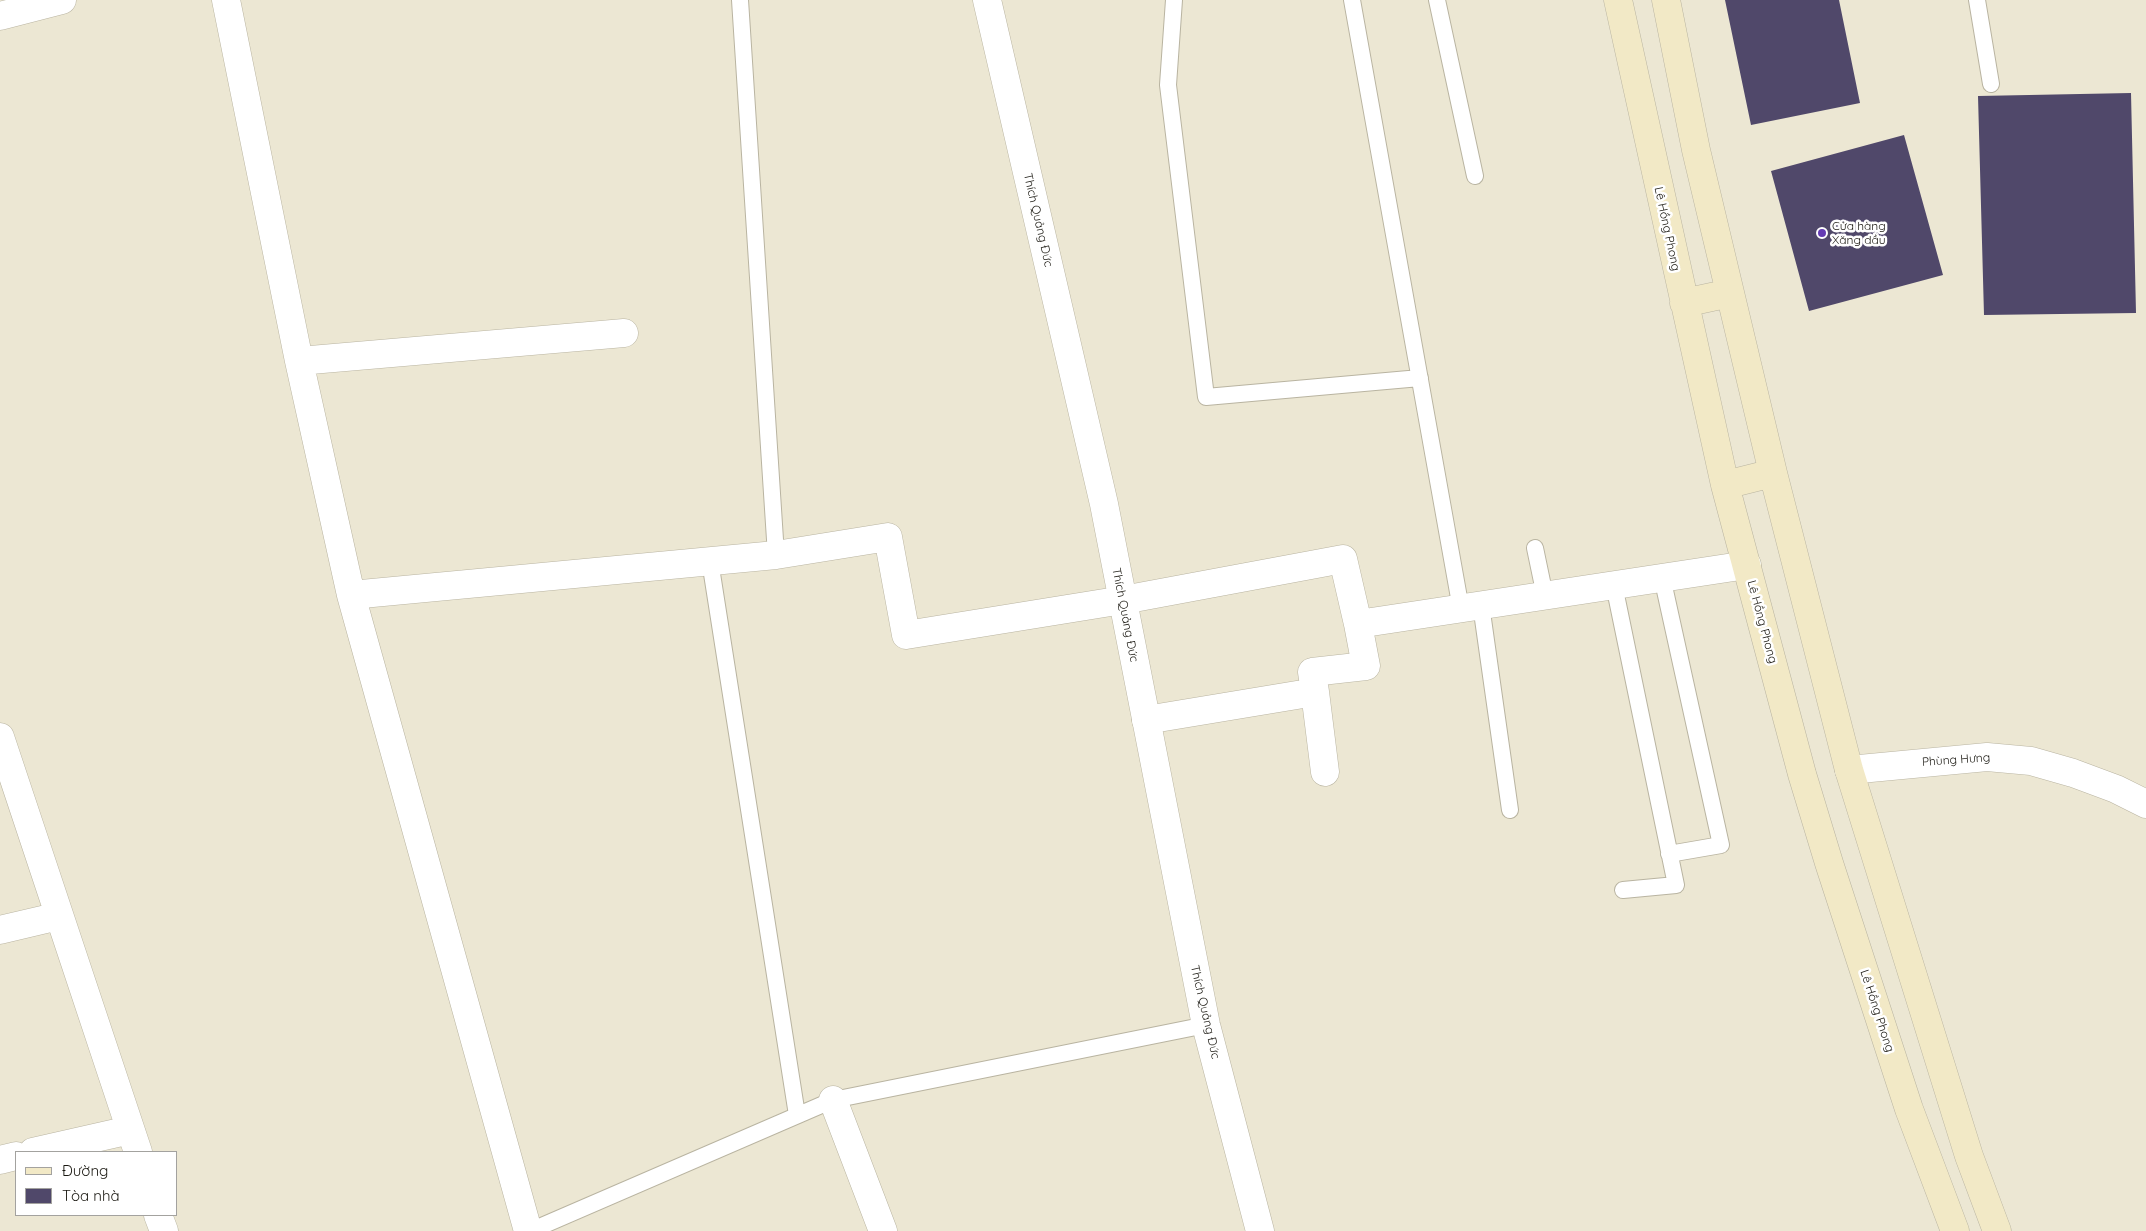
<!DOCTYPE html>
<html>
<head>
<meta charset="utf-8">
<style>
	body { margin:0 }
	#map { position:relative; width:2146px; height:1231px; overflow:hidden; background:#ece7d3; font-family:Quicksand,sans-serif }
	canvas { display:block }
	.legend { position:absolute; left:15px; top:1151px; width:162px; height:65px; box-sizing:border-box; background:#fff; border:1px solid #a3a29f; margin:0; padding:6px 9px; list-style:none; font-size:15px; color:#191710 }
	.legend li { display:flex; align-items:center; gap:10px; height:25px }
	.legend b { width:25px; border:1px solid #a3a29f }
</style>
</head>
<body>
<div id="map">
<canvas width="2146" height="1231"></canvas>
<ul class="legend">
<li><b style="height:6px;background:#f2e9c6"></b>Đường</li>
<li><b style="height:14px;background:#50486a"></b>Tòa nhà</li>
</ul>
</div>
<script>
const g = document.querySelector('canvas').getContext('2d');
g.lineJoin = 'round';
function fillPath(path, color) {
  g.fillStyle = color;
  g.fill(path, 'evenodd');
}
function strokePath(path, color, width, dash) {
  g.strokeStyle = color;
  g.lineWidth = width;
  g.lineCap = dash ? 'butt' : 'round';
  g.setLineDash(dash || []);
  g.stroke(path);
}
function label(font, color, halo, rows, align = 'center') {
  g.font = font + ' Quicksand,sans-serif';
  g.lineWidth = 5;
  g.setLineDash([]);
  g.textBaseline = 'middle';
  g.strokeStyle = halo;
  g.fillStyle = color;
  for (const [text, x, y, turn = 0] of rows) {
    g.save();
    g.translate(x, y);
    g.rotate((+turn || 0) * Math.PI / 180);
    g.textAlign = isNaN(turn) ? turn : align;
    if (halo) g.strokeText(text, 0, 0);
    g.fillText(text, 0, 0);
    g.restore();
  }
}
const building = new Path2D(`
	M1725,0H1839L1860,103L1751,125Z
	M2131,93L2136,313L1984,315L1978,96Z
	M1904,135L1943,275L1809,311L1771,171Z`);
const service = new Path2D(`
	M740,0L776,555
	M1174,0L1168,85L1206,397L1420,378
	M1352,0L1461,609
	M1437,0L1475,176
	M1977,0L1991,84
	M1535,548L1545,596
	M710,561L797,1115
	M1662,577L1721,845L1669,854
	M1614,585L1676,885L1623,890
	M1481,605L1510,810
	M530,1231L833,1100L1206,1025`);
const minor = new Path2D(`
	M226,0L299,361L351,595L528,1231
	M0,16L62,0
	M299,361L624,333
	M351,595L776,555L888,537L906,635L1123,600L1343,559L1358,624
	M1315,692L1325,772
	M1146,720L1315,692L1312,672L1366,666L1358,624L1747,565
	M0,737L138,1152
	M1849,770L1987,757L2031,761L2073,773L2116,789L2146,804
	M0,930L59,916
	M833,1100L883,1231
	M33,1152L130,1130
	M0,1160L16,1156
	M158,1215L164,1231`);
const tertiary = new Path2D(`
	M987,0L1104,504L1206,1025L1260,1231`);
const secondary = new Path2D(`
	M1618,0L1725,485L1802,774L1829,863L1909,1109L1955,1231
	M1666,0L1696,150L1773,473L1849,770L1969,1156L1997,1231
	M1684,303L1730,293
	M1725,485L1773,473`);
const markers = [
	[1822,233,5,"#643bb3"]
];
const streetNames = [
	["Thích Quảng Đức",1038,220,77],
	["Lê Hồng Phong",1667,229,78],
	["Thích Quảng Đức",1125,615,79],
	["Lê Hồng Phong",1762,622,75],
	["Phùng Hưng",1956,760,-4],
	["Lê Hồng Phong",1877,1011,72],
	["Thích Quảng Đức",1205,1012,77]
];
const poiNames = [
	["Cửa hàng",1832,226],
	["Xăng dầu",1832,240]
];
fillPath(building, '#50486a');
strokePath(service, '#b9b4a1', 18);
strokePath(minor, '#b9b4a1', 29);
strokePath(tertiary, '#b9b4a1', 29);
strokePath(secondary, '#b9b4a1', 29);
strokePath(service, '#fff', 16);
strokePath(minor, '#fff', 28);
strokePath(tertiary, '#fff', 28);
strokePath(secondary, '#f2e9c6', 28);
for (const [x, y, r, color] of markers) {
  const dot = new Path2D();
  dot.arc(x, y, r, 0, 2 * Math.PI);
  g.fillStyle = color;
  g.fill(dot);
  strokePath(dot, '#fff', 2);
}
label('12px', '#191710', '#fff', streetNames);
label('12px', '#191710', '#fff', poiNames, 'left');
</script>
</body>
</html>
